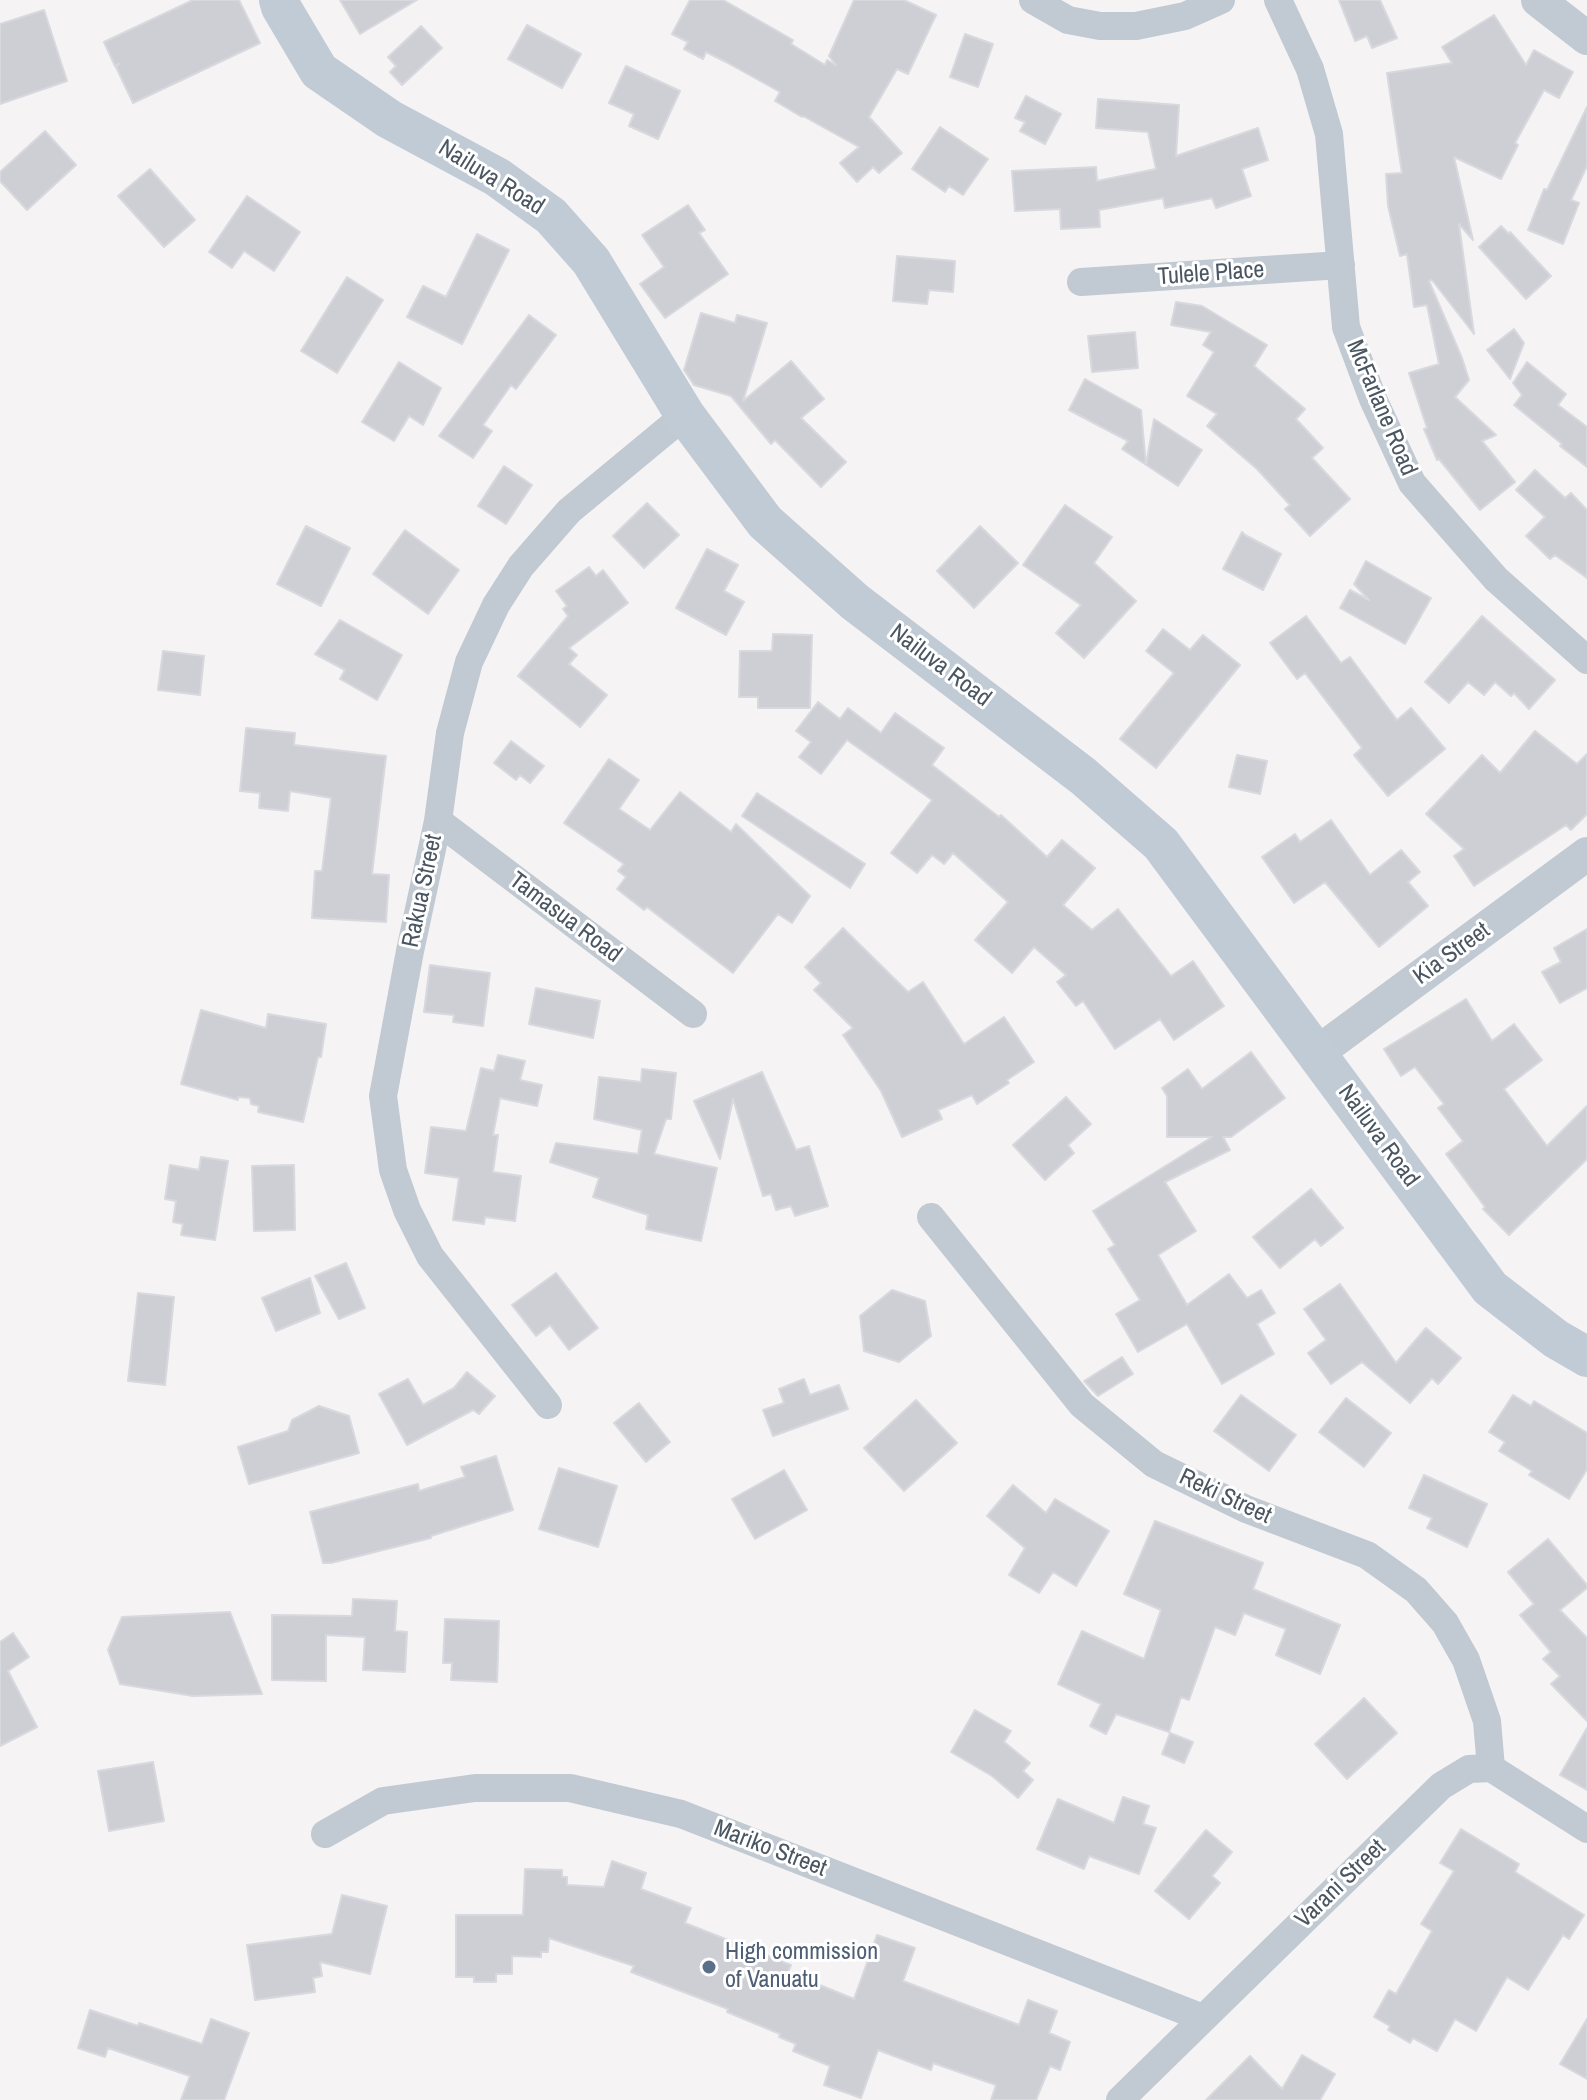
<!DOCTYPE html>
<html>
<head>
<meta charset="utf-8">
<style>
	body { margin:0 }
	canvas { display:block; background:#f5f3f3 }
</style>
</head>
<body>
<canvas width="1587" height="2100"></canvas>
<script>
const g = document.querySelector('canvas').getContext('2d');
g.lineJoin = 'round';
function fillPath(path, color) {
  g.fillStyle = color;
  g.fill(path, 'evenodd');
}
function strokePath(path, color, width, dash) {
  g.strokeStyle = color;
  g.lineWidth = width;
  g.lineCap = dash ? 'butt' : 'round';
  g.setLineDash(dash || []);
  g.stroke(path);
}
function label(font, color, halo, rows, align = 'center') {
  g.font = font + ' "Archivo Narrow",sans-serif';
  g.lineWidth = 6;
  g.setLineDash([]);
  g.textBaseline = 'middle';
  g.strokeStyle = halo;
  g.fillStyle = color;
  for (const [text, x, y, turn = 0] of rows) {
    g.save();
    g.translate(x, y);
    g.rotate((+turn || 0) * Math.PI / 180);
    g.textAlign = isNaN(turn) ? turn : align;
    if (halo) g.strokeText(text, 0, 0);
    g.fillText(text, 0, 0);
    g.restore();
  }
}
const building = new Path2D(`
	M193,0H239L260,43L133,103L116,67L119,64L115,66L104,42Z
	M340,0H417L360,34Z
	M690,0H723L793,40L791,44L825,65L827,60L836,65L829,56L854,0H904L936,15L908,74L897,69L869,117L902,153L879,173L873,167L857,182L840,163L859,147L803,116L802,117L775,101L780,92L726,62L706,52L703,59L684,49L688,42L672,34Z
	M1339,0H1380L1397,38L1372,48L1367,36L1355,41Z
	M44,10L67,81L0,104V24Z
	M1494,15L1526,65L1534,50L1573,72L1559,98L1544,90L1515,143L1518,145L1501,179L1454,157L1473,240L1459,224L1474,334L1432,280L1429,281L1462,358L1469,380L1455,397L1496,435L1482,441L1515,482L1480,510L1439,459L1437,460L1424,429L1427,428L1409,373L1439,364L1427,305L1414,307L1407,254L1400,256L1388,206L1386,174L1402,173L1387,73L1452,63L1442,47Z
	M527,25L581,54L562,88L508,59Z
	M421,26L442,48L402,85L390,72L396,66L388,57Z
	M965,34L993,44L978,87L950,77Z
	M626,66L680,91L658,139L629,126L634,114L609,103Z
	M1026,96L1061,114L1045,144L1020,131L1025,122L1015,118Z
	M1098,99L1179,105L1176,156L1258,128L1268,160L1242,169L1251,196L1216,208L1212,198L1165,208L1163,198L1099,210L1100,227L1061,229L1060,209L1015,211L1012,171L1096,167L1097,181L1156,169L1148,132L1096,128Z
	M1587,107V166L1571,200L1579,203L1563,244L1528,230L1544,189L1547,190Z
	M940,127L988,159L963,195L949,186L945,192L912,169Z
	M45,131L76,165L27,210L0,181V172Z
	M150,169L195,220L164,247L118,196Z
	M247,196L300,232L274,271L244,251L232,268L209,252Z
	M688,205L705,230L699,233L728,274L665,318L640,284L664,267L642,235Z
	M1501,226L1509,234L1510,232L1551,276L1526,299L1479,247Z
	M477,234L509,250L462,344L407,317L423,286L446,297Z
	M897,256L955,261L953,292L929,290L927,304L893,301Z
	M347,277L383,300L337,373L301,351Z
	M1176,302L1202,306L1267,345L1254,366L1305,409L1296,419L1323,448L1312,458L1350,499L1310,536L1285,509L1290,505L1257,469L1207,426L1217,414L1187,396L1214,352L1203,345L1211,332L1171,325Z
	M701,313L735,323L737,315L767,323L743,401L791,361L824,399L801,418L846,462L821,487L775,440L771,444L731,396L694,385L684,370Z
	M529,315L556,335L516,389L511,385L483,425L492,431L473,458L439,436Z
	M1514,329L1524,343L1510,379L1487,350Z
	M1135,332L1138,368L1092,372L1088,336Z
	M399,362L441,388L423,425L409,416L394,441L362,422Z
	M1527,362L1566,394L1558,405L1587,427V467L1560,446L1562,444L1514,405L1522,395L1513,383Z
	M1085,379L1141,410L1146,465L1154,419L1202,450L1178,486L1122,449L1128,441L1069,410Z
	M504,466L532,485L506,524L478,506Z
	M1535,470L1565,498L1571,493L1587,510V578L1555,555L1550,559L1526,536L1545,517L1516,490Z
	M647,503L679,535L644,568L613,536Z
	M1065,505L1112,537L1094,563L1136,601L1084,658L1056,633L1081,605L1023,565Z
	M306,526L350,548L321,606L277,584Z
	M980,526L1018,563L974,608L937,571Z
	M405,530L459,570L428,614L373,574Z
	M1242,532L1245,535L1281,554L1263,590L1223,569Z
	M707,549L738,565L724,591L744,602L726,635L676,608Z
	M1366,561L1431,598L1405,644L1340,608L1350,590L1369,600L1354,584Z
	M589,567L596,576L603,570L628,603L569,648L577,655L569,664L607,695L580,727L518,676L568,616L563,609L567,606L556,591Z
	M1306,616L1341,663L1350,657L1397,720L1411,708L1445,749L1388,796L1354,755L1362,748L1305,673L1297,679L1270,643Z
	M1482,616L1555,680L1529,709L1514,693L1511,696L1495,682L1484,695L1468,682L1449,703L1425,682Z
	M340,620L402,655L377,700L340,679L345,670L315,654Z
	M1163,629L1190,650L1203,635L1240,665L1156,768L1120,739L1174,673L1146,651Z
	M773,634L812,635L810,708H758V697H739L740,651H772Z
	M163,651L204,656L200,695L158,690Z
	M818,702L840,719L848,708L881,733L895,713L944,748L932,765L999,817L1001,815L1047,857L1062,840L1095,868L1063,905L1092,930L1118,909L1171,976L1193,961L1224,1006L1174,1040L1160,1019L1115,1049L1083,1001L1076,1006L1057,982L1066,975L1034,947L1012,973L975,940L1008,902L953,853L944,864L932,855L917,873L891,853L932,800L847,740L821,774L799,757L811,742L796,731Z
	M246,728L295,733L294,745L386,756L372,874L389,875L386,922L312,918L315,871H322L331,798L290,791L288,811L259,808L260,793L240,791Z
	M1535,731L1577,764L1587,754V814L1571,830L1566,825L1474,886L1454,856L1464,849L1426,814L1482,755L1500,773Z
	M511,741L544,766L530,783L520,775L516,780L494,763Z
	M1237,755L1267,761L1260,794L1229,787Z
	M609,759L639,780L619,809L650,830L680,792L731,832L736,824L810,896L792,923L778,914L733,973L647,907L644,910L617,889L626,877L618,871L624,864L564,823Z
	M757,793L865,864L850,888L742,816Z
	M1331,820L1370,875L1401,850L1420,872L1408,882L1428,906L1379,947L1325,882L1294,903L1262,857L1295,834L1300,842Z
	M843,928L908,992L923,982L964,1044L1004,1017L1034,1062L1007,1080L1009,1083L977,1104L972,1095L938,1110L942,1119L902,1137L881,1091L843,1035L853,1028L814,990L821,983L805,967Z
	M1587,929V988L1560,1003L1542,972L1561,962L1554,948Z
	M430,965L490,973L483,1026L453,1022L454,1015L424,1012Z
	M536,988L600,1001L593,1038L529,1024Z
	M1466,999L1492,1041L1514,1024L1542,1060L1504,1089L1547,1146L1587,1106V1159L1509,1235L1483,1209L1485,1207L1446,1154L1463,1141L1438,1108L1444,1104L1415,1067L1401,1076L1384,1049Z
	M201,1010L266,1028L268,1014L326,1024L321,1057H318L303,1122L258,1112L259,1106L251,1104L250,1098L238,1097V1100L181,1084Z
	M1251,1052L1285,1098L1231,1137H1223L1230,1150L1165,1182L1196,1231L1158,1255L1187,1305L1229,1274L1247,1298L1261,1290L1275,1313L1257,1324L1274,1354L1222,1384L1187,1324L1138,1352L1116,1314L1140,1300L1108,1249L1115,1245L1093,1211L1212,1137H1167V1096L1162,1088L1188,1069L1202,1089Z
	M498,1055L525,1061L520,1080L542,1085L537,1106L500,1098L493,1135H498L493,1172L521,1176L515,1221L485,1217L484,1224L453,1220L459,1178L425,1173L431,1127L466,1131L481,1068L494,1071Z
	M642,1069L676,1073L671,1119H666L654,1154L717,1168L701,1241L646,1229L648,1215L593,1197L599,1178L550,1162L556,1143L638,1154L642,1130L594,1119L599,1077L641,1082Z
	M762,1072L796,1150L809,1146L828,1206L795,1216L791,1206L776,1210L771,1194L763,1196L733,1099L720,1159L694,1101Z
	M1066,1097L1091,1124L1068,1145L1074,1153L1045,1180L1013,1145Z
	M201,1157L228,1161L215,1240L181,1235L183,1224L173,1222L176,1201L165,1199L170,1165L199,1170Z
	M294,1165L295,1230L254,1231L252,1166Z
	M1311,1189L1343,1228L1321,1246L1315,1239L1280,1268L1253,1237Z
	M346,1263L365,1308L339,1319L315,1276Z
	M556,1273L598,1328L569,1350L550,1325L536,1336L512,1305Z
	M310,1278L320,1313L276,1331L262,1298Z
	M1340,1284L1396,1363L1426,1328L1461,1358L1438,1384L1432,1378L1410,1403L1362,1362L1331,1384L1308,1353L1326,1340L1304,1309Z
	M892,1290L925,1301L931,1336L899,1362L864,1351L860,1316Z
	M138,1293L174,1297L165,1385L128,1381Z
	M1122,1357L1133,1374L1098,1396L1084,1381Z
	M467,1372L495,1396L479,1414L473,1410L407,1445L379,1394L408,1379L423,1405L454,1388Z
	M804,1379L810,1395L839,1385L848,1409L773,1436L763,1410L784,1403L779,1389Z
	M1241,1395L1296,1435L1269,1471L1214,1431Z
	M1513,1395L1531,1406L1534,1401L1587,1433V1469L1569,1499L1529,1475L1532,1471L1499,1451L1505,1442L1489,1432Z
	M1346,1398L1391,1433L1364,1467L1319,1432Z
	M916,1400L957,1443L904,1491L864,1448Z
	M639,1403L670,1442L646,1462L614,1423Z
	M319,1406L349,1416L359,1453L249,1484L238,1447L288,1431L292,1420Z
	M496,1456L513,1510L431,1536V1538L331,1563H323L310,1512L418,1484L419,1491L465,1477L461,1467Z
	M559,1468L617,1486L598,1547L539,1529Z
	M784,1470L807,1510L755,1539L732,1499Z
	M1424,1475L1487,1504L1467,1547L1427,1528L1432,1518L1409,1508Z
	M1013,1485L1046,1513L1055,1499L1109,1531L1076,1586L1053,1572L1039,1593L1009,1575L1025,1548L987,1516Z
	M1155,1521L1263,1563L1253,1589L1340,1625L1320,1674L1276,1655L1286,1629L1244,1613L1235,1635L1215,1627L1189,1700L1181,1697L1169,1732L1116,1714L1106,1734L1090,1726L1101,1704L1058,1684L1082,1631L1144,1659L1161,1610L1124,1594Z
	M1548,1539L1587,1585V1588L1560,1610L1587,1638V1721L1551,1684L1560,1676L1543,1659L1551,1652L1520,1615L1534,1604L1508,1572Z
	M353,1599L397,1601L395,1631L407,1632L405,1672L363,1670L365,1637L326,1635V1681L272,1680V1615L352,1616Z
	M230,1612L262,1694L193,1696L120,1684L108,1650L122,1617Z
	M445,1619L499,1621L497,1682L451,1680L452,1663H443Z
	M13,1633L29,1657L8,1671L37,1727L0,1746V1642Z
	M1364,1698L1397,1733L1347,1779L1315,1744Z
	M975,1710L1011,1731L1004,1742L1030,1763L1023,1771L1033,1780L1018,1798L992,1776L951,1752Z
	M1587,1728V1790L1560,1775Z
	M1170,1733L1193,1742L1184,1763L1162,1754Z
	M153,1762L164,1821L109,1831L98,1771Z
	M1123,1797L1149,1806L1143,1824L1156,1828L1139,1874L1089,1856L1084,1869L1037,1849L1058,1799L1114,1823Z
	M1461,1829L1519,1864L1515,1872L1584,1915L1569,1939L1563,1935L1528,1990L1507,1977L1476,2031L1455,2019L1437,2051L1413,2038L1410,2043L1388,2030L1390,2026L1374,2017L1389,1990L1396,1994L1432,1931L1421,1924L1454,1871L1440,1863Z
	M1206,1830L1232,1852L1212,1876L1220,1883L1189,1919L1155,1891Z
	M612,1861L646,1873L641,1889L691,1908L685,1923L791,1965L788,1972L854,1999L877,1935L915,1948L903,1981L1019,2025L1028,2000L1057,2011L1049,2033L1070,2042L1060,2070L1050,2066L1036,2100H991L996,2085L933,2063L931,2070L878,2050L861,2098L824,2085L830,2066L793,2051L796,2044L779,2037L780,2034L727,2012L728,2009L631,1972L634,1966L549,1938L548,1952H541V1957L512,1956V1974H496V1982H474V1977H456V1915H523L525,1869L562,1870V1877H567V1885L604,1887Z
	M342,1895L387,1906L370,1974L320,1962L322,1976L313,1978L315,1992L255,2000L247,1945L332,1934Z
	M90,2010L138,2026L139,2023L202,2044L211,2019L249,2033L224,2100H181L190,2076L108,2048L105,2057L78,2048Z
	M1587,2019V2079L1560,2064Z
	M1302,2055L1335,2074L1320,2100H1206L1250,2056L1282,2089Z`);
const minor = new Path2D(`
	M1033,0L1068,20L1100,26H1136L1185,16L1221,0
	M1278,0L1310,69L1329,134L1346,327L1373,399L1412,483L1496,579L1587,660
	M1081,282L1341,265
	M438,821L693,1014
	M931,1217L1082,1405L1154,1464L1246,1509L1367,1555L1416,1590L1445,1623L1466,1660L1487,1721L1491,1768
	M548,1405L430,1256L407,1210L393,1170L383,1096L410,951L438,821L450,733L469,662L496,605L521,566L569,511L685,415
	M325,1834L383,1801L475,1788H570L681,1814L1203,2018
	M1120,2100L1441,1786L1469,1769L1491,1768L1587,1829`);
const tertiary = new Path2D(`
	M1538,0L1587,38
	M1317,1053L1587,854`);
const secondary = new Path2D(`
	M279,0L281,7L319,71L389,119L497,177L551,216L591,261L685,415L765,522L855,602L1083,776L1161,844L1490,1288L1556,1339L1587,1357`);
const markers = [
	[709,1967,8,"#5c6f8a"]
];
const streetNames = [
	["Nailuva Road",491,178,32],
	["Tulele Place",1211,274,-4],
	["McFarlane Road",1381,408,67],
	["Nailuva Road",940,666,37],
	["Rakua Street",423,891,-78],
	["Tamasua Road",565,918,37],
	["Kia Street",1452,954,-36],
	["Nailuva Road",1378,1136,54],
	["Reki Street",1225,1497,25],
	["Mariko Street",770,1849,21],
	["Varani Street",1341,1884,-44]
];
const serviceNames = [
	["High commission",725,1953],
	["of Vanuatu",725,1981]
];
fillPath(building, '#cdcfd5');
strokePath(building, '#d7d9de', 2);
strokePath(minor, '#c1cad2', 28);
strokePath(tertiary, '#c1cad2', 34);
strokePath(secondary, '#c1cbd6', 40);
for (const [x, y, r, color] of markers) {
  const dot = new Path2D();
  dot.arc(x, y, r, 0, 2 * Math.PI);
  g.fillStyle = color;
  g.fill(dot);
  strokePath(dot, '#fff', 3);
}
label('24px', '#4a5661', '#fff', streetNames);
label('24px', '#4e5e75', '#fff', serviceNames, 'left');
</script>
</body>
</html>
